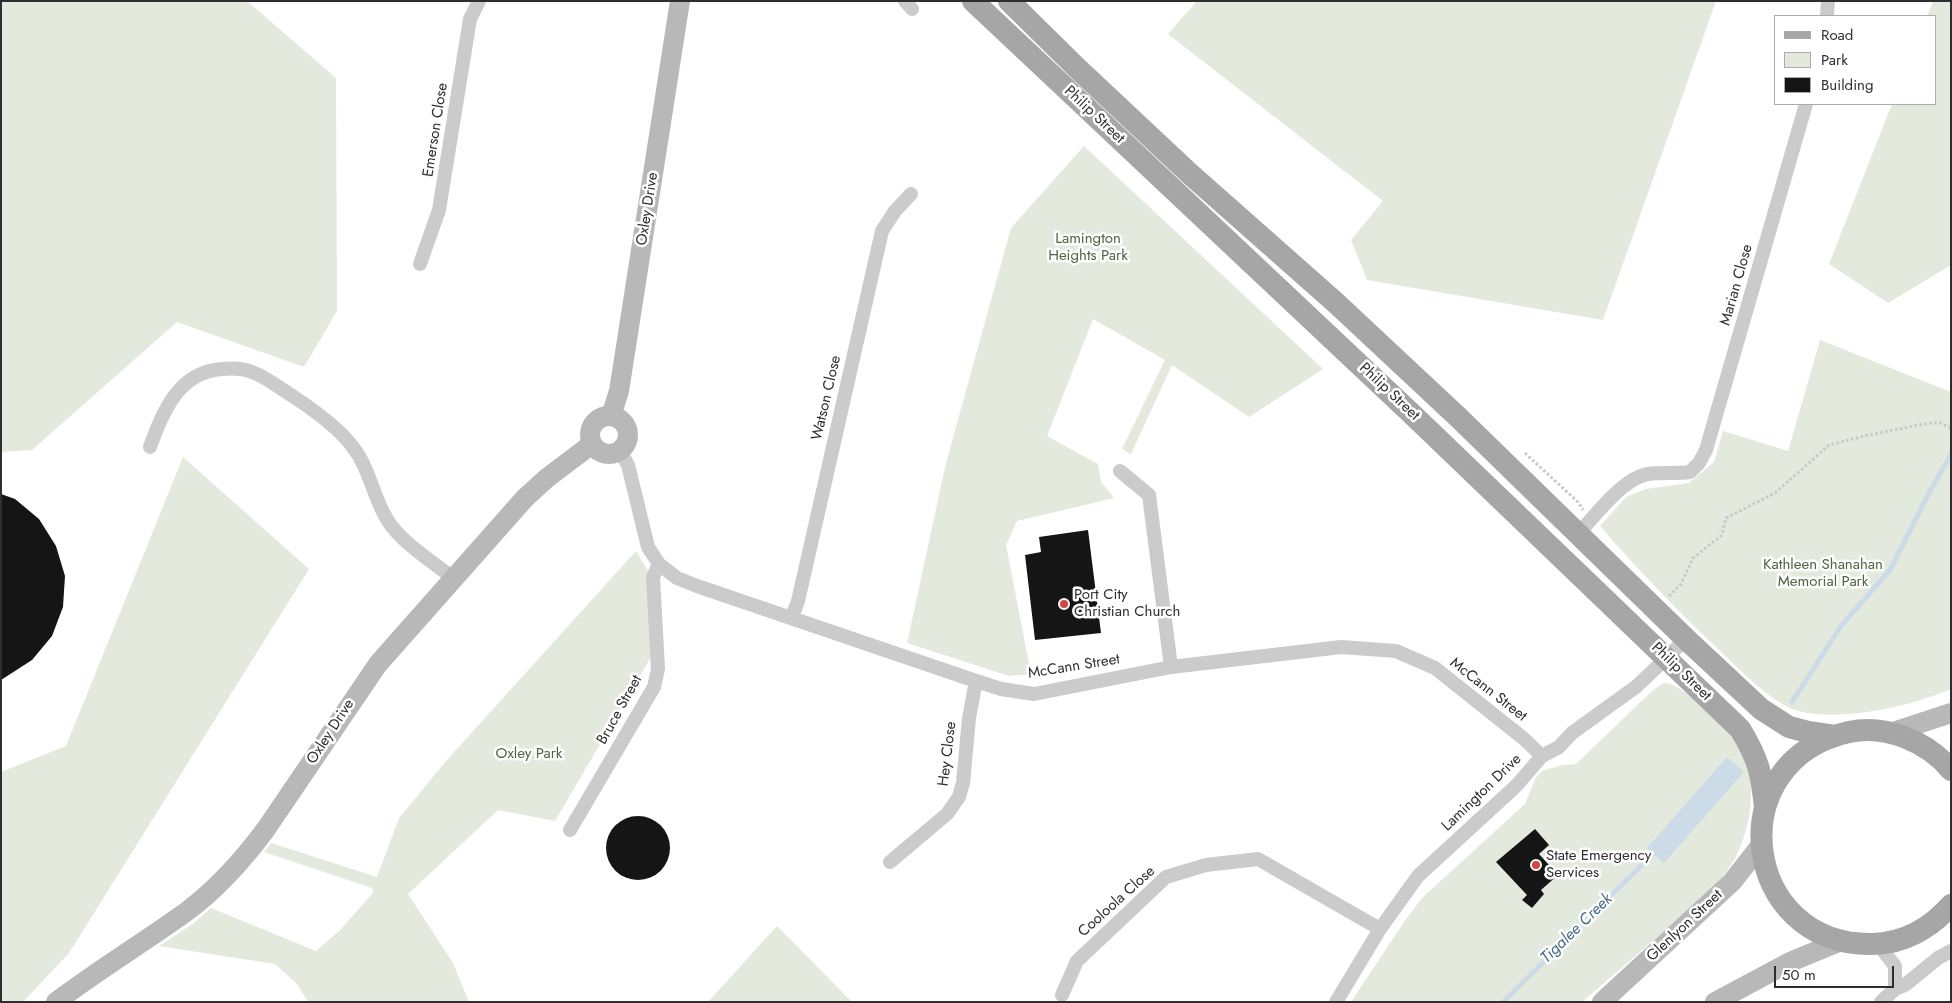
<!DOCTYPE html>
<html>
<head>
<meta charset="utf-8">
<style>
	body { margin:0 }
	#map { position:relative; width:1952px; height:1003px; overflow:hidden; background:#fff; font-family:Jost,sans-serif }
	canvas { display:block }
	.frame { position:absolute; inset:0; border:2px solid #2e2e2e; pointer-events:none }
	.legend { position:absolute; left:1774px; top:15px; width:162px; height:90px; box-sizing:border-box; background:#fff; border:1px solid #ababab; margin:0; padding:6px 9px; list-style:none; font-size:15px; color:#2e2e2e }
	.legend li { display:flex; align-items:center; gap:10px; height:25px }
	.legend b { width:25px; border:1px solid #ababab }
	.scale { position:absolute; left:1774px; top:966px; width:120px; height:22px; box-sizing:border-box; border:2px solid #2e2e2e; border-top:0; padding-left:6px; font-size:15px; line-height:18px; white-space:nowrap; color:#2e2e2e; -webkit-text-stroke:4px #fff; paint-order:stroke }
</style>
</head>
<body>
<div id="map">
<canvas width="1952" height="1003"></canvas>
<div class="frame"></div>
<ul class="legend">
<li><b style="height:6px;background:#a6a6a6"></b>Road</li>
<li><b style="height:14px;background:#e3e9dd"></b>Park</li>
<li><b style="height:14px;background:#151515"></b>Building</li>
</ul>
<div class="scale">50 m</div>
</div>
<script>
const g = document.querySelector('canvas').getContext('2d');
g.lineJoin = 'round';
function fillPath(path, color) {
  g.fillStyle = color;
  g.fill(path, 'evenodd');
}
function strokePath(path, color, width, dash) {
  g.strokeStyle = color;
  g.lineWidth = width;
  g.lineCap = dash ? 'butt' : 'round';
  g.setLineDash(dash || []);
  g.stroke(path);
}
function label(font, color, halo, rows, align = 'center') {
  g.font = font + ' Jost,sans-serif';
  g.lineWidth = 5;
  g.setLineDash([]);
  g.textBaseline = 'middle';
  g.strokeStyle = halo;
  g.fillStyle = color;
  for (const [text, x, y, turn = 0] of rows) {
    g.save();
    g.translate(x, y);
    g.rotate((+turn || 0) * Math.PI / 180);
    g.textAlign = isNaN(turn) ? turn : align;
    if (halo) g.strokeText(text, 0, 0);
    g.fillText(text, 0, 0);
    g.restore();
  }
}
const green = new Path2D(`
	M1,1H247L336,78L337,311L304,367L177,322L32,450L1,452Z
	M1197,1H1716L1603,320L1367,280L1351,240L1383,201L1168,34Z
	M1933,1H1951V265L1888,303L1829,264L1892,104H1936V16H1927Z
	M1084,146L1323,369L1249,417L1172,365L1131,454L1122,449L1165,360L1093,319L1047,436L1098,464L1101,482L1114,498L1017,521L1006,545L1031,674L1009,676L907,643L946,463L1011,228Z
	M1820,340L1951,392V689C1914,706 1826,726 1788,707C1765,696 1737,667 1718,649C1677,610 1637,569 1600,526L1626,497L1646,489L1689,483L1714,462L1723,431L1788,451Z
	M183,457L309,569L69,953L23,1002H1V772L66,746Z
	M636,551L649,573L657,647L555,821L498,810L408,894L453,963L469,1002H308L297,984L275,964L159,946L194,923L211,908L316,951L340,930L373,893L372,888L264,852L271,843L377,877L399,818L446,761Z
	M1664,683C1680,684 1693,700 1705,710C1717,720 1737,738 1743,752C1756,781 1752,821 1739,850C1733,864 1723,876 1714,888L1582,1002H1351L1406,919L1423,897L1525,804L1535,779L1542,771L1563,765L1576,764L1653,690Z
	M777,926L852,1002H708Z`);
const water = new Path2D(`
	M1727,757L1744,772L1664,863L1647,848Z`);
const stream = new Path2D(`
	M1792,702L1841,626L1890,570L1929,493L1951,454
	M1503,1002L1657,850`);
const building = new Path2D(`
	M1,494L15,499L39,519L56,546L65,576L63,607L52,636L32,660L1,680Z
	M1088,530L1101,633L1035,640L1025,555L1041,552L1039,537Z
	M606 848a32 32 0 1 1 64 0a32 32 0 1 1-64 0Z
	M1535,829L1549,845L1539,854L1558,875L1541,890L1544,894L1532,908L1522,900L1527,895L1496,862Z`);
const path = new Path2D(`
	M1525,453L1579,503L1583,510
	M1669,596L1681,584L1693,558L1722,535L1726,518L1775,493L1829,445L1864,436L1929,423H1940L1951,428`);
const street = new Path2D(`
	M905,1L912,9
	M1827,16L1828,1
	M420,264L439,210L470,19L479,1
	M150,447C163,412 178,372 222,369C231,368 242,368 252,372C266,377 278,387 291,395C311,408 337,426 352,446C370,468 373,498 388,521C402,543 433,562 454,579
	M620,451L628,465L648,547L659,564L677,578L697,586L976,681L1001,689L1034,694L1171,667L1341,647L1396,651L1435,668L1523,738L1542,756
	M1120,471L1149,495L1171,667
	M1578,534C1595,516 1623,478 1648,474C1662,472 1676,474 1690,472L1699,463L1706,450L1806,104
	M792,617L798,601L882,231L895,211L911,194
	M570,830L654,687L658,669L653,577L659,564
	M890,862L947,814L959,797L963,783L969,718L976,681
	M1878,944L1895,966V989
	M1062,995L1077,961L1166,877L1206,865L1258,859L1380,929
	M1336,1002L1380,929L1418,876L1516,786L1542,756L1559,747L1572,733L1637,686L1686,639
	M1881,1002L1895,989L1905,985L1938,958L1951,951`);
const secondary = new Path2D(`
	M590 435a19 19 0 1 1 38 0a19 19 0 1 1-38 0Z
	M611,416L619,391L680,1
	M1890,733L1951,713
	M56,1002C98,970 143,943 186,912C217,889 243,860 266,829L378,664L525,498L547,478L592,444
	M1602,1002L1732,882L1761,845
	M1715,1002L1790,962L1841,941`);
const primary = new Path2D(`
	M973,1L1414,416L1740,729C1759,760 1761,772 1765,807
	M1009,1L1076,67L1189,173L1336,303L1459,418L1686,639L1761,709L1789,727L1808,732L1835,736
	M1951,770C1928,742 1886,724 1849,732C1718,761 1741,946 1872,944C1903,944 1931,928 1951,905`);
const markers = [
	[1064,604,5,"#d14448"],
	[1536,865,5,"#d14448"]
];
const streetNames = [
	["Philip Street",1094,115,43],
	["Emerson Close",436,130,-81],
	["Oxley Drive",648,209,-81],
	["Marian Close",1737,285,-74],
	["Philip Street",1389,392,43],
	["Watson Close",827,398,-77],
	["McCann Street",1074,667,-9],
	["Philip Street",1681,672,44],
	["McCann Street",1488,690,38],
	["Bruce Street",620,710,-61],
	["Oxley Drive",331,732,-57],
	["Hey Close",948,754,-83],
	["Lamington Drive",1482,793,-44],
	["Cooloola Close",1117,902,-42],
	["Glenlyon Street",1685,926,-43]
];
const parkNames = [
	["Lamington",1088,239],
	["Heights Park",1088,256],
	["Kathleen Shanahan",1823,565],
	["Memorial Park",1823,582],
	["Oxley Park",529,754]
];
const poiNames = [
	["Port City",1074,595],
	["Christian Church",1074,612],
	["State Emergency",1546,856],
	["Services",1546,873]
];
const waterNames = [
	["Tigalee Creek",1577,929,-44]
];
fillPath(green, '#e3e9dd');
fillPath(water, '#cbdbe7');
strokePath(stream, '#cbdbe7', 5);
fillPath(building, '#151515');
strokePath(path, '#c8c8c8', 3, [2.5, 2.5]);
strokePath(street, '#cbcbcb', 14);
strokePath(secondary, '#b8b8b8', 20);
strokePath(primary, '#a6a6a6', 22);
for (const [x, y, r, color] of markers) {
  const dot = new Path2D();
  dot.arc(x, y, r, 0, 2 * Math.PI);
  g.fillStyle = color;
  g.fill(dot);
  strokePath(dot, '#fff', 2);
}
label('15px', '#2e2e2e', '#fff', streetNames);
label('15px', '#506440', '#fff', parkNames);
label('15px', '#2e2e2e', '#fff', poiNames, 'left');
label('italic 16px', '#456a86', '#fff', waterNames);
</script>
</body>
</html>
